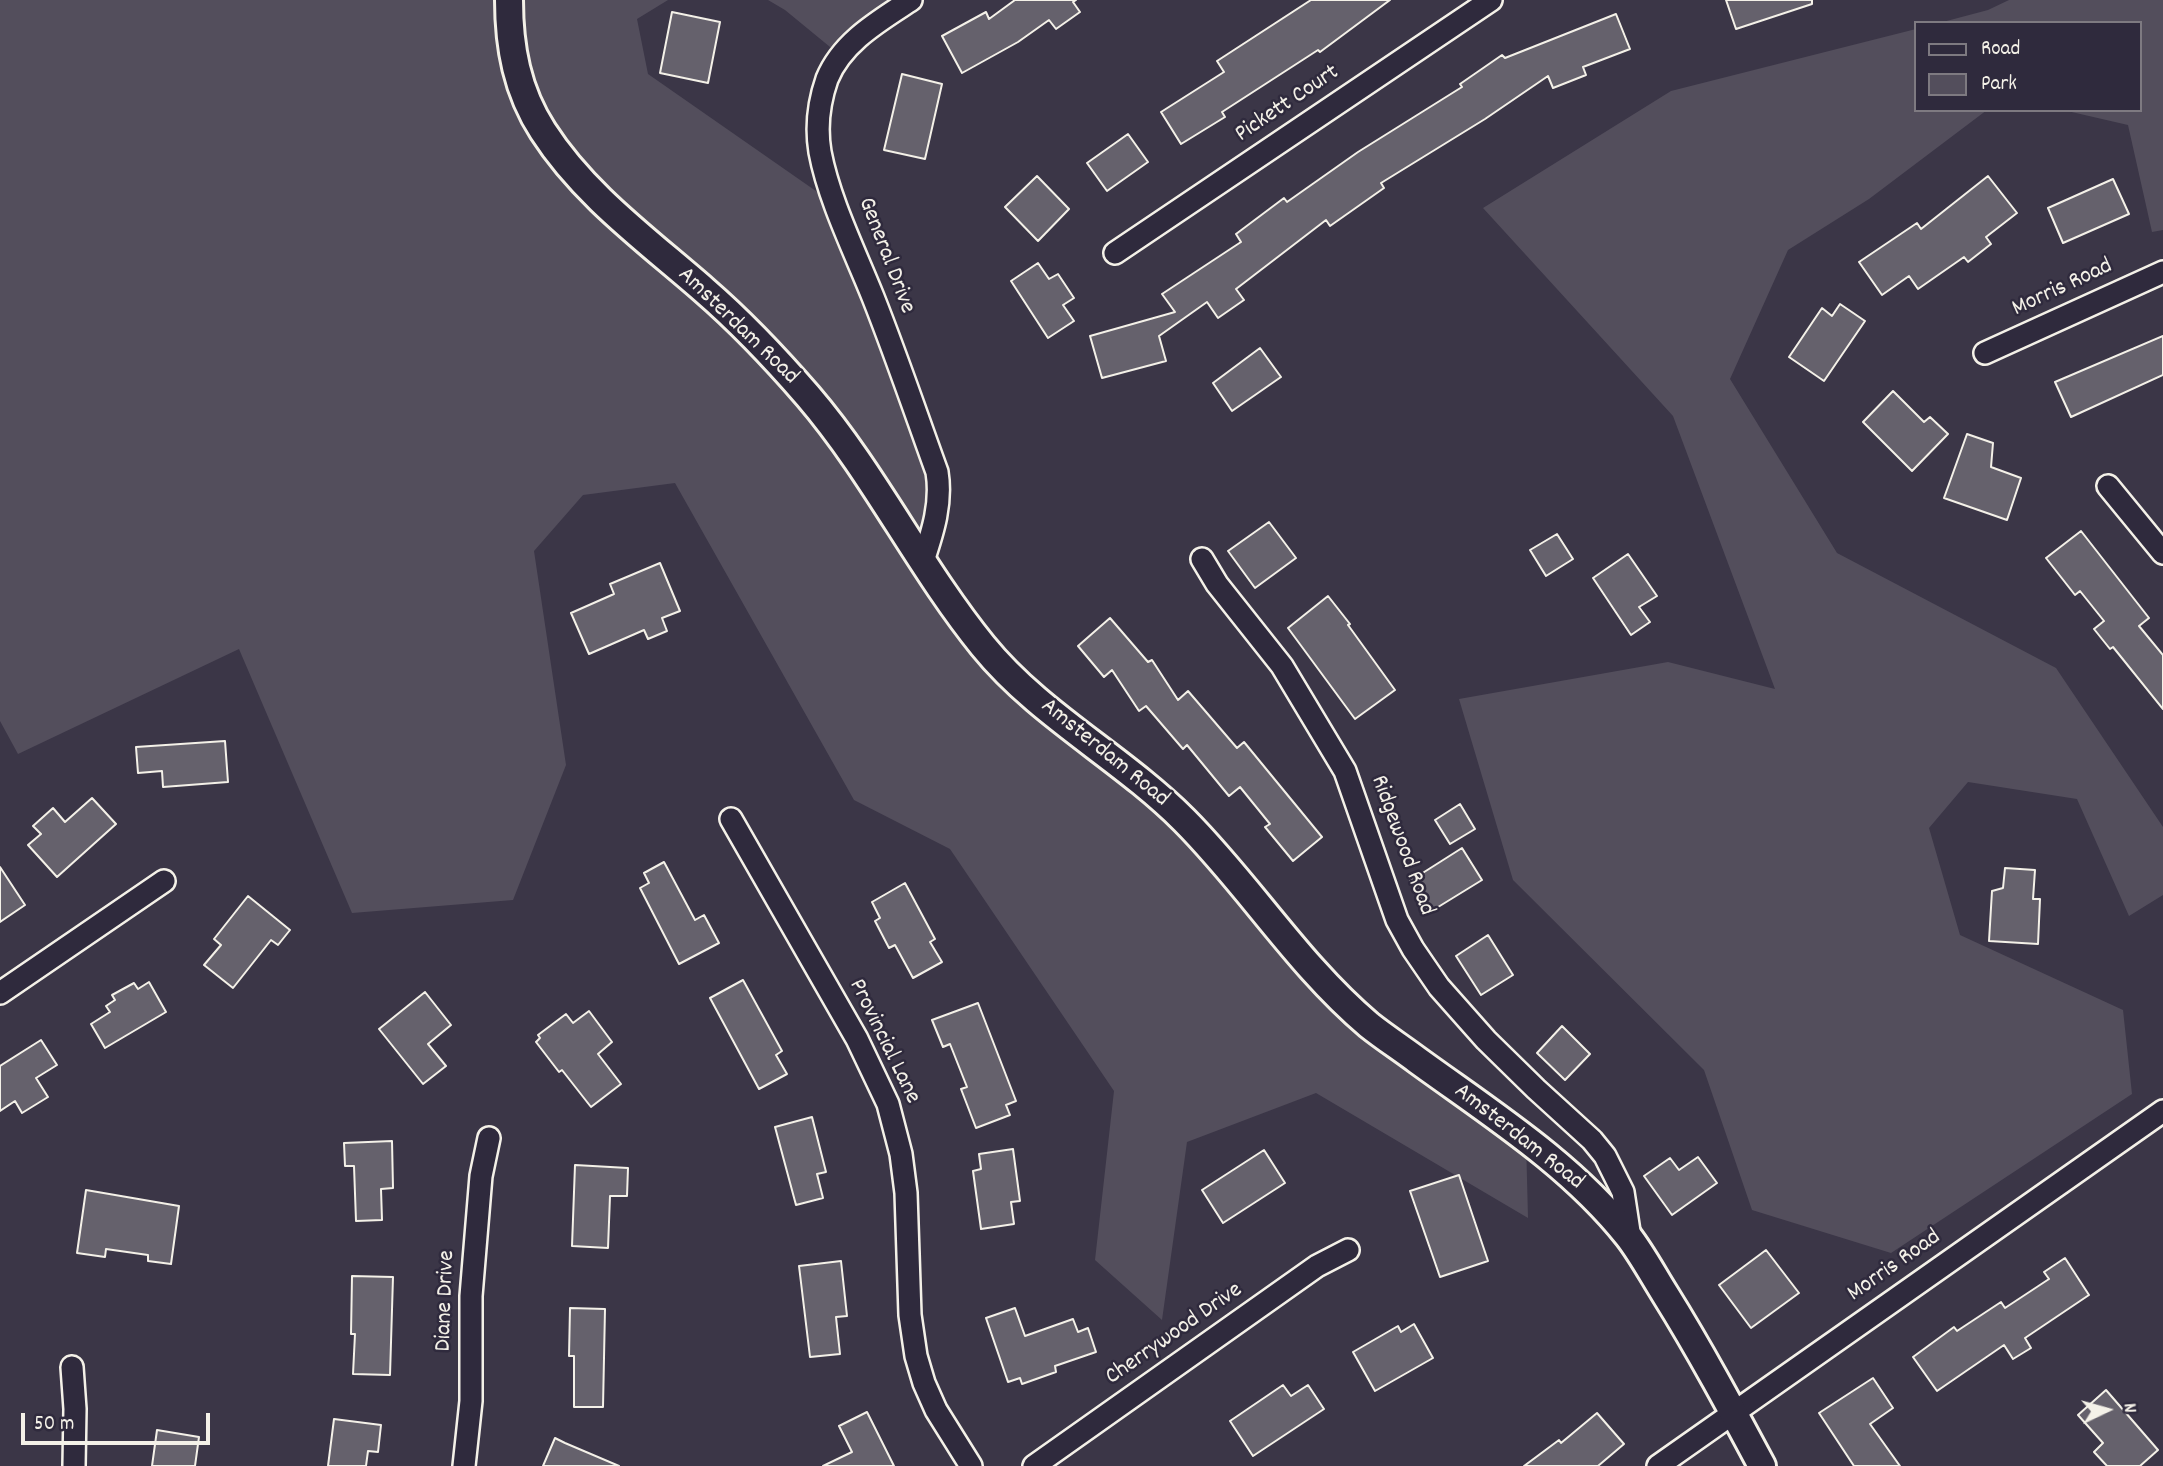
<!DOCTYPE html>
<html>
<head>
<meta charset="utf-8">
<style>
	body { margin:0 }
	#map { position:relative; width:2163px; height:1466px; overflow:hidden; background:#3b3647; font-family:Dekko,sans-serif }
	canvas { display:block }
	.legend { position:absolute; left:1914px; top:21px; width:228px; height:91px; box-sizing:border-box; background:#2f2a3d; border:2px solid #7e7a81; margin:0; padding:9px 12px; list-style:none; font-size:21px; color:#f4f1e8 }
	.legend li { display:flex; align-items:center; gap:14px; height:35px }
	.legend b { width:35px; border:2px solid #7e7a81 }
	.north { position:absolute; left:2072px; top:1375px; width:70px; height:70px; -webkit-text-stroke:5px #2f2a3d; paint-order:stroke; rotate:85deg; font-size:19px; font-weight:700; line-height:28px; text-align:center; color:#f4f1e8 }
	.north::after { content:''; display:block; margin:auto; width:24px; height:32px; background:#f4f1e8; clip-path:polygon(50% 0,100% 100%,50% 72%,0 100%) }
	.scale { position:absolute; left:21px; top:1413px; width:189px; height:32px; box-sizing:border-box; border:4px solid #f4f1e8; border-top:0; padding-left:9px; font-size:21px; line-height:24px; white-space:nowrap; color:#f4f1e8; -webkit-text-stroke:5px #2f2a3d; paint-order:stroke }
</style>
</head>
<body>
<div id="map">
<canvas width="2163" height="1466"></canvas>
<ul class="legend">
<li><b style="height:9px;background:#2f2a3d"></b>Road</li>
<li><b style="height:19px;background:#534e5c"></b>Park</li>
</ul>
<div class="north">N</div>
<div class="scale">50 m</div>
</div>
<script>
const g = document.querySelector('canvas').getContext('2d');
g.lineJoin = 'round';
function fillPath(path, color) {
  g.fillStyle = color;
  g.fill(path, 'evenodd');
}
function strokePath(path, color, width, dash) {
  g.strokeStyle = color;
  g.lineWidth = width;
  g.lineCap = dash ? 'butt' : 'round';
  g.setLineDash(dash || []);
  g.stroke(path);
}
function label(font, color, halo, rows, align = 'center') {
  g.font = font + ' Dekko,sans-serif';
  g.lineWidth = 5;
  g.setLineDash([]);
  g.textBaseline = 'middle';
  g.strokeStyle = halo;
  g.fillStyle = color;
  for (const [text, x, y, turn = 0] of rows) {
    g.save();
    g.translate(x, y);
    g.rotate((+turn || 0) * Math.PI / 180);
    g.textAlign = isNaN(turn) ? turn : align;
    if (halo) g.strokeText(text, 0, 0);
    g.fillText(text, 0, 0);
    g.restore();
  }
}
const green = new Path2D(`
	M0,0H668L637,19L648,74L836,205L937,472L923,561L959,614L1090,743L1312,969L1526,1140L1528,1218L1316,1093L1187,1142L1162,1320L1095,1260L1114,1091L950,849L854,800L675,483L583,495L534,551L566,765L513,900L352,913L239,649L18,754L0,721Z
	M768,0H911L841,56L785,10Z
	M2009,0H2163V230L2152,232L2128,125L2063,110H2140V23H1939L1988,10Z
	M1916,29V110H1987L1869,199L1788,250L1730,379L1837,553L2056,668L2163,827V895L2129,916L2077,799L1968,782L1929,828L1960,935L2123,1010L2132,1094L1891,1253L1752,1210L1704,1070L1513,880L1459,699L1668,662L1775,689L1673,416L1483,208L1671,91Z`);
const building = new Path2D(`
	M1015,0H1076L1073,2L1080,12L1056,29L1049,20L1018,42L962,73L942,36L986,12L989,19Z
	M1311,0H1390L1320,52L1318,50L1222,112L1225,117L1181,144L1161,112L1224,72L1217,61Z
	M1726,0H1812V4L1736,29Z
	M672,12L720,22L708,83L660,73Z
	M1616,14L1630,49L1583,67L1586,75L1553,88L1548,76L1485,119L1381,183L1384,188L1330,226L1326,220L1236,289L1244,300L1218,318L1207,302L1159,336L1166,361L1102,378L1090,336L1175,312L1162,294L1241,242L1236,234L1284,198L1287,202L1358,152L1462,87L1460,84L1502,55L1505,58Z
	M902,74L942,84L925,159L884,150Z
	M1128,134L1148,162L1107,191L1087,163Z
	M1037,176L1069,209L1038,241L1005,207Z
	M1988,176L2017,213L1986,237L1991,244L1968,262L1964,257L1918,289L1909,276L1882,295L1859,262L1917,223L1921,229Z
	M2113,179L2129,214L2063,243L2048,208Z
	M1038,263L1049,279L1058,274L1074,298L1063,305L1074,321L1048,338L1011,281Z
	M1840,304L1865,321L1824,381L1789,357L1822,308L1832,316Z
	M2163,336V375L2071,417L2055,382Z
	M1260,348L1281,377L1232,411L1213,383Z
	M1893,391L1924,422L1930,417L1948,434L1912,471L1863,422Z
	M1967,434L1993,443L1991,467L2021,478L2007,520L1944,498Z
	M1269,522L1296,558L1255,588L1228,551Z
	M2081,531L2149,618L2139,626L2163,655V709L2113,647L2110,649L2094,629L2104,621L2080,591L2075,595L2046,558Z
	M1557,534L1573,559L1546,576L1530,550Z
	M1628,554L1657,596L1639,607L1650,622L1631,635L1593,578Z
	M660,563L680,611L662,618L667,631L648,639L644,630L589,654L571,613L614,594L610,584Z
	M1328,596L1350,624L1348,625L1395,690L1355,719L1288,628Z
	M1110,618L1148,662L1152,660L1178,700L1188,691L1237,748L1244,742L1322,837L1293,861L1265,827L1270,824L1240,787L1229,796L1187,745L1183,749L1146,706L1139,711L1112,670L1104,677L1078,646Z
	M225,741L228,782L163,787L162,771L138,773L136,747Z
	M92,798L116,824L57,877L28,845L41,834L33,826L53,808L65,822Z
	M1460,804L1475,829L1450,844L1435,820Z
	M1462,848L1482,880L1430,912L1410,881Z
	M664,862L695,920L704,915L719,943L679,964L640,888L649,883L644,873Z
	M0,867L25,905L0,922Z
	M2005,868L2035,870L2033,899H2040L2038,944L1989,941L1992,891L2003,888Z
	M905,883L935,939L930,942L942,962L913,978L895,945L889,948L875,921L880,918L872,902Z
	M248,896L290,930L278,945L271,940L233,988L204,965L221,945L214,939Z
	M1488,935L1513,975L1481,995L1456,956Z
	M743,980L782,1051L776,1055L787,1074L759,1089L710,998Z
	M149,982L166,1012L105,1048L91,1024L110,1012L106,1006L115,1000L112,995L134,983L138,989Z
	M425,992L451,1025L428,1044L446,1066L423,1084L379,1029Z
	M978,1003L1016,1101L1006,1105L1010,1115L976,1128L961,1089L967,1087L950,1044L943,1047L932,1020Z
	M589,1011L612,1042L598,1054L621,1084L591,1107L562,1070L559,1072L536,1042L540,1038L538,1035L566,1014L573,1023Z
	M1562,1026L1590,1054L1565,1080L1537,1053Z
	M41,1040L57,1065L36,1078L48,1097L22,1113L15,1101L0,1111V1066Z
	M812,1117L826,1172L817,1174L823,1198L796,1205L775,1127Z
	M392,1141L393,1188L381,1189L382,1220L356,1221L354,1166H345L344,1143Z
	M1013,1149L1020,1201L1011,1202L1014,1224L981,1229L973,1171L981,1169L979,1154Z
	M1264,1150L1285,1183L1223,1223L1202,1190Z
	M1698,1157L1717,1183L1672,1215L1644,1176L1670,1158L1679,1170Z
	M575,1165L628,1168L627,1196H610L608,1248L572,1246Z
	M1459,1175L1488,1261L1440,1277L1410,1191Z
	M86,1190L179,1206L171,1264L148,1261V1255L106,1249L105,1257L77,1253Z
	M1766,1250L1799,1293L1751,1328L1719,1285Z
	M2065,1258L2089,1295L2025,1338L2031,1348L2013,1359L2004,1345L1937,1391L1913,1357L1954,1327L1957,1331L2001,1302L2005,1308L2049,1279L2044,1272Z
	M841,1261L847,1316L836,1317L840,1354L810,1357L799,1266Z
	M352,1276L393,1277L390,1375L353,1374L355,1334H351Z
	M570,1308L605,1309L603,1407H574V1356H569Z
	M1015,1308L1025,1336L1073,1319L1078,1332L1088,1328L1096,1352L1055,1366L1056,1372L1022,1384L1020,1378L1008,1382L986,1318Z
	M1414,1324L1433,1358L1375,1391L1353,1352L1398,1326L1401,1332Z
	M1873,1378L1893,1408L1870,1424L1900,1466H1854L1819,1413Z
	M1283,1385L1291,1396L1308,1385L1324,1409L1253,1456L1230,1421Z
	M2106,1390L2158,1450L2140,1466H2107L2094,1452L2103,1443L2078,1415Z
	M867,1412L894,1466H823L852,1452L839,1426Z
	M1597,1413L1624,1444L1598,1466H1524L1559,1440L1561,1443Z
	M334,1419L381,1425L378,1452L368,1451L366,1466H328Z
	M157,1430L199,1437L195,1466H152Z
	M555,1438L565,1443L619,1466H543Z`);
const minor = new Path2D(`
	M911,0C879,21 842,42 827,79C819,102 816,128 820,152C829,200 855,252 873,297C896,355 916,414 937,472C942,503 933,531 923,561
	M1115,253L1491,0
	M1985,353L2163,272
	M2108,486L2163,553
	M1202,559L1217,584L1282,666L1345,771L1397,920L1413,949L1439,987L1486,1040L1536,1089L1592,1140L1605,1156L1623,1192L1630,1238
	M731,819L857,1039L888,1104L901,1154L906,1193L910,1315L916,1356L924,1383L936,1410L971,1466
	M0,993L164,881
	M72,1367L75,1409L74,1466
	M464,1466L471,1401V1296L481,1176L489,1138
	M1034,1466L1317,1266L1348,1250
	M1658,1466L2163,1111`);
const tertiary = new Path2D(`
	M509,0C509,47 517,91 543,131C584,195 648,241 704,290C741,322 776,359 808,396C874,473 919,567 983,646C1039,715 1121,757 1184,820C1249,885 1298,965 1369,1025C1384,1037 1401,1048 1417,1060C1490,1113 1571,1164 1628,1236C1642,1254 1653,1275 1665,1294C1700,1350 1731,1408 1762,1466`);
const streetNames = [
	["Pickett Court",1288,105,-34],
	["General Drive",885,256,69],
	["Morris Road",2063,289,-25],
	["Amsterdam Road",737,327,44],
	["Amsterdam Road",1104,754,39],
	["Ridgewood Road",1401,846,70],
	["Provincial Lane",883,1042,64],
	["Amsterdam Road",1518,1138,38],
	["Morris Road",1895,1267,-35],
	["Diane Drive",447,1301,-88],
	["Cherrywood Drive",1175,1335,-35]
];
fillPath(green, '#534e5c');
fillPath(building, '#65616c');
strokePath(building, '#f4f1e8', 2);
strokePath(minor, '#f4f1e8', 26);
strokePath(tertiary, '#f4f1e8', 32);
strokePath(minor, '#2f2a3d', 21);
strokePath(tertiary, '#2f2a3d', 26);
label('24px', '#f4f1e8', '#2f2a3d', streetNames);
</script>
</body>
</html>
